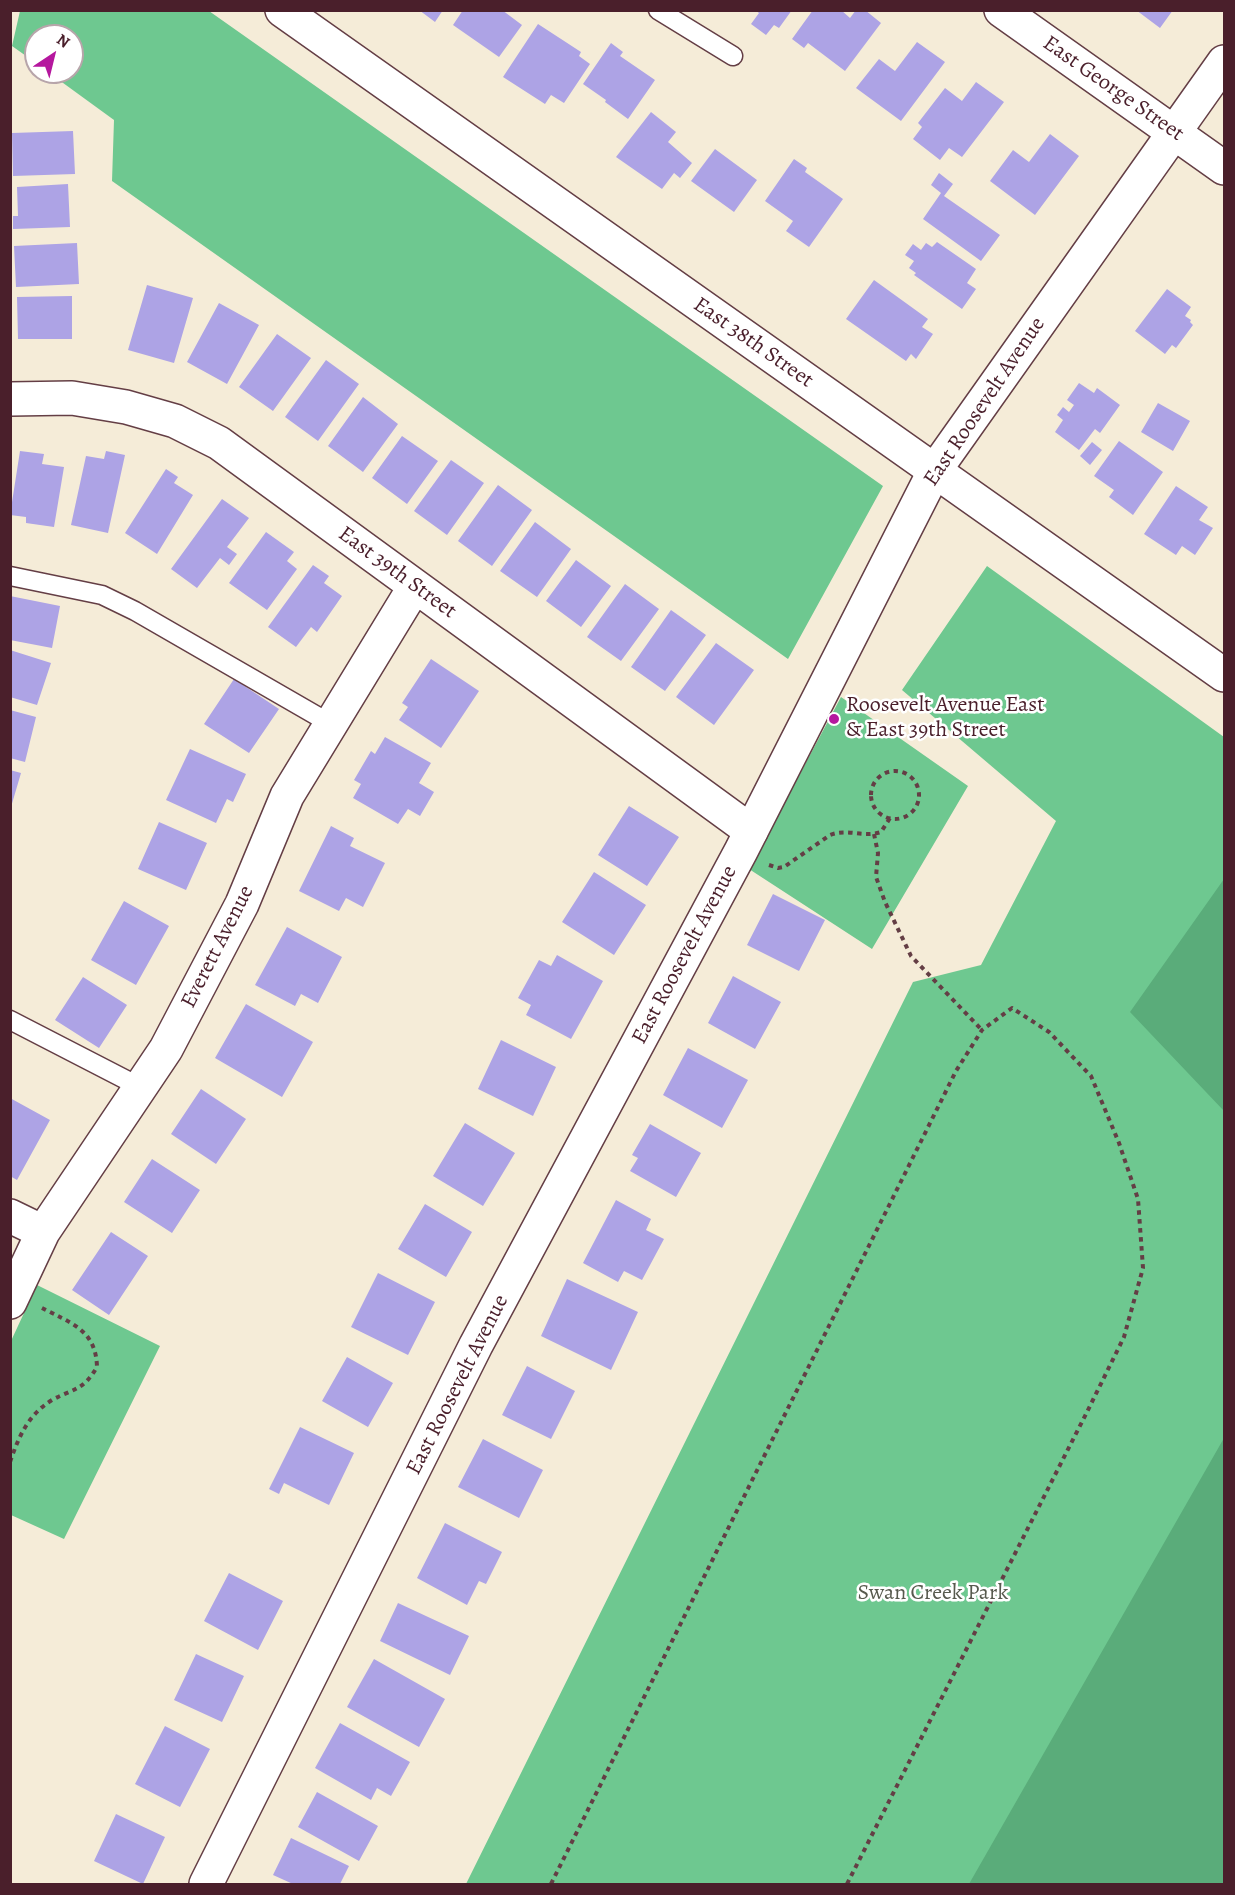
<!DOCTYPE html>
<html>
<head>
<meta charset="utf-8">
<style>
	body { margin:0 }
	#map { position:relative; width:1235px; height:1895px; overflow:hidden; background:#f5ecd8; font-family:Alegreya,serif }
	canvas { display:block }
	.frame { position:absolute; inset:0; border:12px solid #4a1f2b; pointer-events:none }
	.north { position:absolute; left:24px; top:24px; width:60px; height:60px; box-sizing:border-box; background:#fff; border:2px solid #b7a5aa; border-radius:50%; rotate:35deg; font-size:16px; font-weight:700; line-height:24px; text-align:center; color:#4a1f2b }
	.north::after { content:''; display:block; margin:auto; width:21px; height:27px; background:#b5179e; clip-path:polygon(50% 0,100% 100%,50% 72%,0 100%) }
</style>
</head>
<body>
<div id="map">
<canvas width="1235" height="1895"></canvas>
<div class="frame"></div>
<div class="north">N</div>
</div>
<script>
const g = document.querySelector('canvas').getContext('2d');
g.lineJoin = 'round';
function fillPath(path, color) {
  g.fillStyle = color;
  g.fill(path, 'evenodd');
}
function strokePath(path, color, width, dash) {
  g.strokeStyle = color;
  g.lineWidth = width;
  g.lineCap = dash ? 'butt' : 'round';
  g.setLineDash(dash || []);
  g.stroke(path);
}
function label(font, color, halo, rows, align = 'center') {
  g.font = font + ' Alegreya,serif';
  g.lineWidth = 5;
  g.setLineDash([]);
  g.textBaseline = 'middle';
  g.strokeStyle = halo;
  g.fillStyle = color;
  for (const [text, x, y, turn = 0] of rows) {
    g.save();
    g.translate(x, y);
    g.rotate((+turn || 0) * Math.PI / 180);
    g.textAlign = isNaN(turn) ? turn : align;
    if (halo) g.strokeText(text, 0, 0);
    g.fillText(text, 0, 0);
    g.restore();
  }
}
const green = new Path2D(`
	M20,11H209L883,486L788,659L112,181L114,120L48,72H72V36H36V63L12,46Z
	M987,566L1224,737V1884H466L913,982L981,965L1056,821L902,690Z
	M841,697L968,786L872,949L749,869Z
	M37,1285L160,1346L64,1539L11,1515V1341Z`);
const forest = new Path2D(`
	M1224,879V1111L1130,1012Z
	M1224,1438V1884H969Z`);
const building = new Path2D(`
	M419,10H443L435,22Z
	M463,10H502L522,25L499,57L453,25Z
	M755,10H792L779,28L774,25L766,35L751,24L759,13Z
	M813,10H841L850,18L856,10H865L881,23L845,71L808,43L804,48L792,39Z
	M1136,10H1173L1160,28Z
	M538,24L581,52L579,56L590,64L564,103L551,95L545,104L503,77Z
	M917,42L945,62L901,121L856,88L879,59L895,71Z
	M611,43L623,52L620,56L655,80L628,119L605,102L606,100L583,84Z
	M976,82L1004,102L962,157L949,148L940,160L913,139L922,127L918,123L945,88L962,101Z
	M651,112L676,132L668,142L692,163L680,178L674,173L662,189L616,157Z
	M73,131L75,174L13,176L12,133Z
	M1050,134L1079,156L1035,215L990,181L1013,150L1029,162Z
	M715,149L757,180L734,212L691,181Z
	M794,159L807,168L805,172L843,199L809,247L786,231L793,221L765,201Z
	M939,173L953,184L944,196L1000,235L981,261L923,219L941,193L931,185Z
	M68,184L70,227L13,229V216H18L17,187Z
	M937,242L976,269L967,283L976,289L962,309L914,275L916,273L909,268L914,261L905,255L913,244L921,250L926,243L932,247Z
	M77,243L79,284L16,287L14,246Z
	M874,280L928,319L922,327L933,334L916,359L911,354L906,361L846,319Z
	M147,285L193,298L174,363L128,350Z
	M1167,289L1191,307L1185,316L1191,320L1190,322L1193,325L1176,348L1172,345L1165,354L1135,331Z
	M72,296V339H18L17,297Z
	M219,303L259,325L227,384L187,362Z
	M277,334L311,358L273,411L239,387Z
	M326,360L359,384L318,441L285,417Z
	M1079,383L1094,393L1097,388L1120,405L1100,433L1095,429L1079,450L1055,432L1063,420L1057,415L1063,407L1069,412L1074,405L1067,400Z
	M363,397L398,424L363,472L328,446Z
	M1158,403L1190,421L1173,451L1141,432Z
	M402,436L438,461L407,504L372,478Z
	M1119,441L1163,472L1133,515L1109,497L1114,490L1094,476Z
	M1092,442L1102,450L1090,465L1080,456Z
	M20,451L44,454L42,464L64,467L54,527L26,523V517L10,515Z
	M106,451L125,455L108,533L71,525L86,456L104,459Z
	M451,460L484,483L447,535L414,511Z
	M166,469L178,477L174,483L193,495L157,554L125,533Z
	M498,485L532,510L492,566L458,541Z
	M1176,486L1208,507L1199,520L1213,528L1195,555L1182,546L1176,555L1144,534Z
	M222,499L249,518L227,547L237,554L229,565L220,558L197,588L171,569Z
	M535,522L571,549L537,597L500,571Z
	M266,532L294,552L287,561L297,569L267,610L229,583Z
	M576,560L611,586L581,627L546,601Z
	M313,565L329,576L324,583L342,596L317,632L311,627L296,647L268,627Z
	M625,584L659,609L621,661L587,637Z
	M10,596L60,606L52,648L10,640Z
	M671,610L706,635L665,691L631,667Z
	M716,643L754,670L714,725L676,697Z
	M10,650L51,663L37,705L10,697Z
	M431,659L479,691L441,748L399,720L408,707L402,703Z
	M234,679L279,709L249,753L204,724Z
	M10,710L36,717L25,762L10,758Z
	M385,737L431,763L419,783L434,792L420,816L408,809L398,824L353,798L361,784L354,780L371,751L375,754Z
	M190,749L246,774L233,802L227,799L216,823L166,800Z
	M10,770L21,773L11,807L10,806Z
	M629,806L679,837L647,886L598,855Z
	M159,822L207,843L186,890L138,869Z
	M331,826L354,838L350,846L385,863L363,907L346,898L339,911L299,891Z
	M594,872L646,905L614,955L562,922Z
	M773,894L825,920L799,971L747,945Z
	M124,901L169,926L136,985L91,960Z
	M287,927L342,957L318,1003L301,994L295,1006L255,985Z
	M557,955L603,981L571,1039L526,1015L531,1005L518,998L539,960L551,966Z
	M733,976L781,1002L755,1049L708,1023Z
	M83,977L127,1005L99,1048L55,1020Z
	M246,1004L313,1042L282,1097L215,1058Z
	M501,1040L556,1067L533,1116L478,1089Z
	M688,1048L748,1080L722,1128L663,1095Z
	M201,1089L246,1119L216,1164L171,1134Z
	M10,1098L50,1120L17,1180L10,1176Z
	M465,1123L515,1153L483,1206L433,1176Z
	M650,1124L701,1153L676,1197L630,1171L638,1158L632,1155Z
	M152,1159L200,1190L172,1233L124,1202Z
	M616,1200L651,1219L646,1230L664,1239L642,1280L624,1271L618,1282L583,1263Z
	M425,1204L472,1232L446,1277L398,1249Z
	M111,1232L148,1256L109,1315L72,1290Z
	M378,1273L435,1302L408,1355L351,1327Z
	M567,1279L638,1312L611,1370L541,1336Z
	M347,1357L393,1383L368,1427L322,1401Z
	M527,1366L575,1391L551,1439L502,1415Z
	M300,1427L354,1453L329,1505L284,1483L279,1494L269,1489Z
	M483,1439L543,1470L519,1518L458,1487Z
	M445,1523L502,1552L486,1584L479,1581L467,1605L417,1578Z
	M229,1573L283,1601L258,1650L204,1621Z
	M398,1603L469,1636L450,1675L380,1641Z
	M196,1654L244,1676L222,1722L174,1700Z
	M374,1659L445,1699L419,1747L347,1707Z
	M340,1723L410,1762L391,1796L377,1788L371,1800L315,1768Z
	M165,1726L210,1749L180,1807L135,1784Z
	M317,1792L378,1826L359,1861L298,1827Z
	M116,1814L165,1837L143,1884L94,1861Z
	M291,1838L349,1866L340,1884H293L273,1875Z`);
const path = new Path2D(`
	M871 795a24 24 0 1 1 48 0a24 24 0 1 1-48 0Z
	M874,834L878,853L876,877L885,902L911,956L982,1030
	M769,865L778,868L784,867L830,835C847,828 864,838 881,832L890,818
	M10,1462C19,1436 28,1415 52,1400C74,1388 83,1391 97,1367C96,1330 71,1323 42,1308
	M551,1884L956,1071L982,1030L1012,1008L1049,1032L1091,1076L1119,1143L1138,1199L1143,1268L1124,1337L1087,1412L847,1884`);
const service = new Path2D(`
	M658,10L733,56
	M10,576L102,595L135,611L331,724
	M10,1020L140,1087`);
const minor = new Path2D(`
	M282,10L1224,675
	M1001,10L1224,168
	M10,399L72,398L126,407L175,421L219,443L751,831
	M10,1216L43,1232
	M10,1302L43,1232L166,1049L242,904L287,796L415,586`);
const tertiary = new Path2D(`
	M206,1884L476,1345L741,851L935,470L1224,62`);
const markers = [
	[834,719,6,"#b5179e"]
];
const streetNames = [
	["East George Street",1113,89,35],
	["East 38th Street",753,343,35],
	["East Roosevelt Avenue",985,402,-56],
	["East 39th Street",397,573,36],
	["Everett Avenue",218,947,-63],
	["East Roosevelt Avenue",685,955,-62],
	["East Roosevelt Avenue",458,1385,-63]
];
const poiNames = [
	["Roosevelt Avenue East",846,706],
	["& East 39th Street",846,731]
];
const parkNames = [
	["Swan Creek Park",933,1594]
];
fillPath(green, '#6ec890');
fillPath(forest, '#5aac7a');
fillPath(building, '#ada3e5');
strokePath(service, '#643e45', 21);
strokePath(minor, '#643e45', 36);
strokePath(tertiary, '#643e45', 36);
strokePath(path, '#643e45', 4, [4.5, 4.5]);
strokePath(service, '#fff', 18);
strokePath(minor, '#fff', 33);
strokePath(tertiary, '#fff', 33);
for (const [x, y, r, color] of markers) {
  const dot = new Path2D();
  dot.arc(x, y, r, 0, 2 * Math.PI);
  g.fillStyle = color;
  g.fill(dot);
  strokePath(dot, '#fff', 2);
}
label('22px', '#4a1f2b', '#fff', streetNames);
label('22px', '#4a1f2b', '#fff', poiNames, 'left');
label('22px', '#575a4e', '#fff', parkNames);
</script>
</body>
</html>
